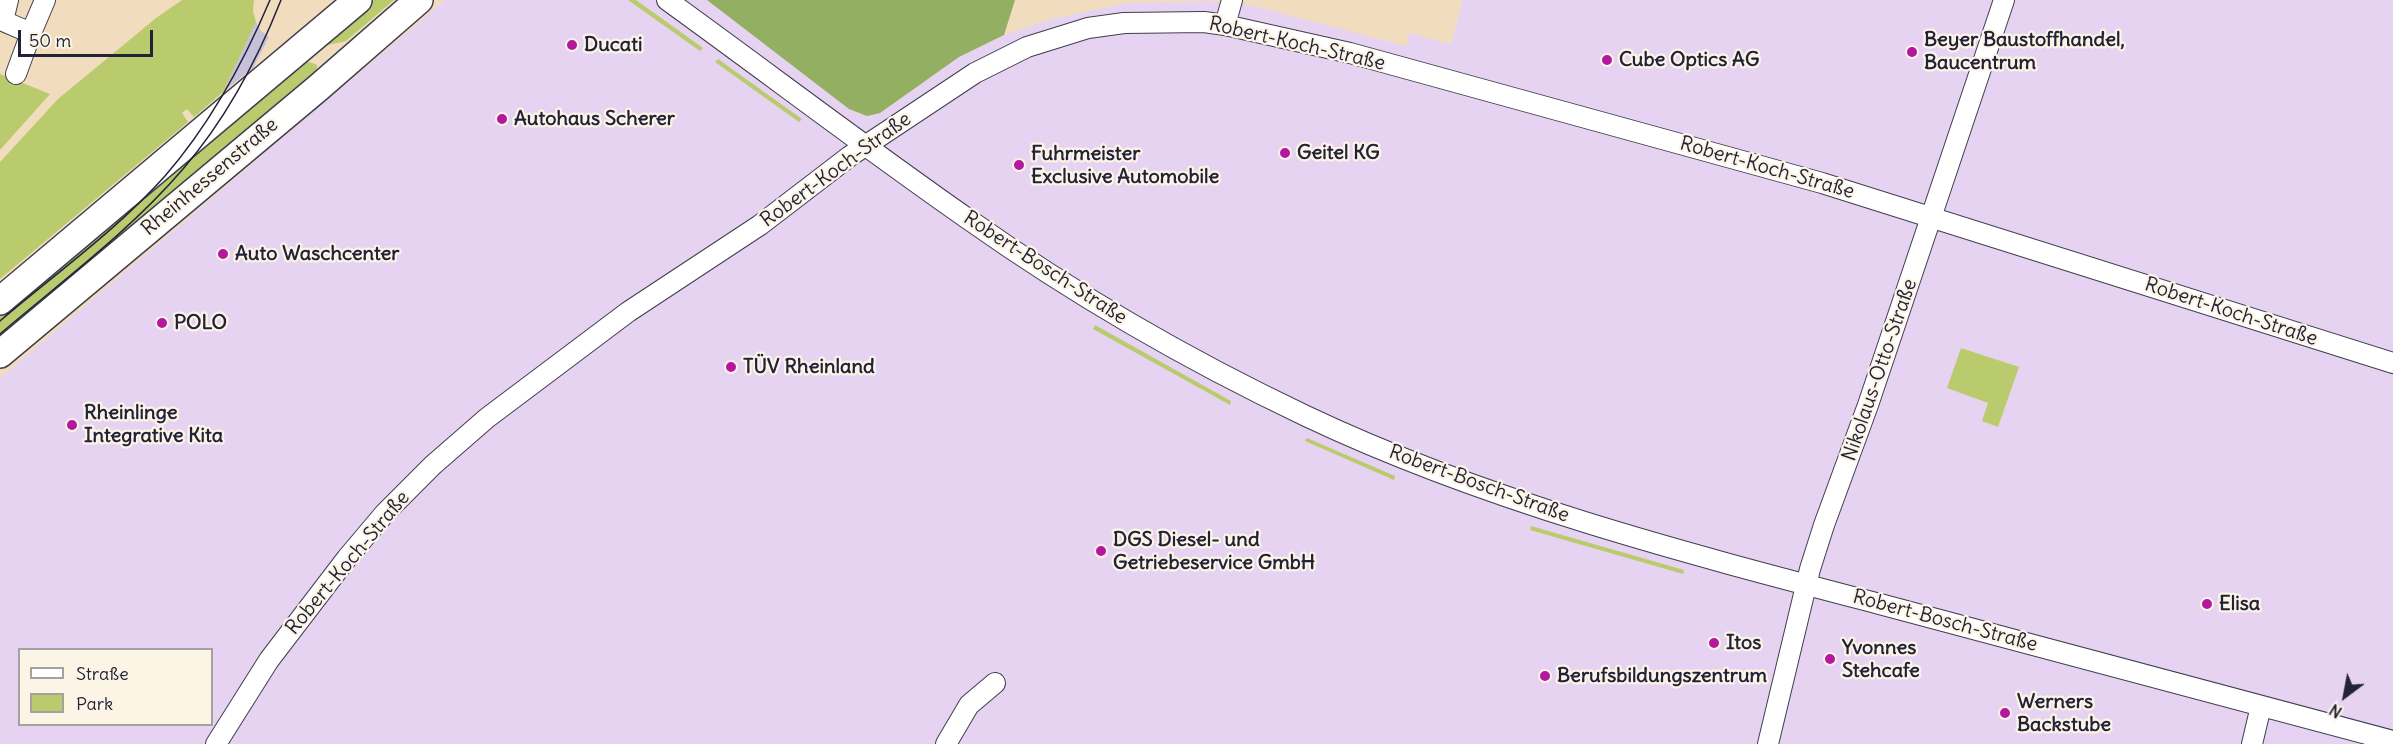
<!DOCTYPE html>
<html>
<head>
<meta charset="utf-8">
<style>
	body { margin:0 }
	#map { position:relative; width:2393px; height:744px; overflow:hidden; background:#f1ddbd; font-family:Delius,sans-serif }
	canvas { display:block }
	.legend { position:absolute; left:18px; top:648px; width:195px; height:78px; box-sizing:border-box; background:#fcf5e5; border:2px solid #a5a1a1; margin:0; padding:8px 10px; list-style:none; font-size:18px; color:#22223b }
	.legend li { display:flex; align-items:center; gap:12px; height:30px }
	.legend b { width:30px; border:2px solid #a5a1a1 }
	.north { position:absolute; left:2315px; top:666px; width:60px; height:60px; -webkit-text-stroke:4px #fcf5e5; paint-order:stroke; rotate:212deg; font-size:16px; font-weight:700; line-height:24px; text-align:center; color:#22223b }
	.north::after { content:''; display:block; margin:auto; width:21px; height:27px; background:#22223b; clip-path:polygon(50% 0,100% 100%,50% 72%,0 100%) }
	.scale { position:absolute; left:18px; top:30px; width:135px; height:27px; box-sizing:border-box; border:3px solid #22223b; border-top:0; padding-left:8px; font-size:18px; line-height:21px; white-space:nowrap; color:#22223b; -webkit-text-stroke:4px #fcf5e5; paint-order:stroke }
</style>
</head>
<body>
<div id="map">
<canvas width="2393" height="744"></canvas>
<ul class="legend">
<li><b style="height:8px;background:#fff"></b>Straße</li>
<li><b style="height:16px;background:#bacb6e"></b>Park</li>
</ul>
<div class="north">N</div>
<div class="scale">50 m</div>
</div>
<script>
const g = document.querySelector('canvas').getContext('2d');
g.lineJoin = 'round';
function fillPath(path, color) {
  g.fillStyle = color;
  g.fill(path, 'evenodd');
}
function strokePath(path, color, width, dash) {
  g.strokeStyle = color;
  g.lineWidth = width;
  g.lineCap = dash ? 'butt' : 'round';
  g.setLineDash(dash || []);
  g.stroke(path);
}
function label(font, color, halo, rows, align = 'center') {
  g.font = font + ' Delius,sans-serif';
  g.lineWidth = 4.5;
  g.setLineDash([]);
  g.textBaseline = 'middle';
  g.strokeStyle = halo;
  g.fillStyle = color;
  for (const [text, x, y, turn = 0] of rows) {
    g.save();
    g.translate(x, y);
    g.rotate((+turn || 0) * Math.PI / 180);
    g.textAlign = isNaN(turn) ? turn : align;
    if (halo) g.strokeText(text, 0, 0);
    g.fillText(text, 0, 0);
    g.restore();
  }
}
const built = new Path2D(`
	M445,0H707L858,114L880,113L959,57L1004,35L1047,20L1127,3L1209,1L1250,5L1406,46L1410,33L1451,44L1463,0H2393V744H0V378ZM20,650H212V724H20Z`);
const industrial = new Path2D(`
	M256,22L261,31L269,37L253,68L223,92Z`);
const green = new Path2D(`
	M182,0H254L253,11L256,22L223,92L194,117L187,109L182,113L188,122L0,279V162L58,99L156,18Z
	M372,0H394L346,41L324,46L322,42Z
	M628,0H636L703,48L700,51Z
	M302,59L317,65V70L276,110L0,343V313Z
	M718,59L802,119L799,122L715,62Z
	M0,74L50,94L0,150Z
	M1095,325L1231,401L1230,405L1093,329Z
	M1961,348L2019,367L1998,427L1982,421L1988,403L1947,388Z
	M1307,438L1395,476L1394,480L1305,441Z
	M1531,526L1684,570L1683,574L1530,530Z`);
const forest = new Path2D(`
	M707,0H1015L1004,35L959,57L880,113L867,116L849,109Z`);
const street = new Path2D(`
	M8,0L3,21L31,33L45,0
	M667,0C768,73 866,148 968,219C1074,294 1188,360 1306,416C1485,501 1685,553 1876,603C2049,649 2221,695 2393,741
	M1225,25L1232,0
	M16,74L31,33
	M216,744L269,660L347,558L385,513L433,465L487,418L628,312L760,225L850,156L975,73L1027,47L1088,28L1124,23L1204,22L1225,25L1350,53L1822,183L2393,363
	M946,744L969,705L995,683
	M1768,744L1810,569L1824,525L1868,405L2004,0
	M2252,744L2261,706`);
const secondary = new Path2D(`
	M0,301L358,0
	M0,354L318,88L419,0`);
const tram = new Path2D(`
	M0,321C55,274 117,230 165,176C211,123 243,64 270,0
	M0,334C62,281 130,231 183,169C226,119 257,61 281,0`);
const markers = [
	[572,45,6,"#b5179e"],
	[1912,52,6,"#b5179e"],
	[1607,60,6,"#b5179e"],
	[502,119,6,"#b5179e"],
	[1285,153,6,"#b5179e"],
	[1019,165,6,"#b5179e"],
	[223,254,6,"#b5179e"],
	[162,323,6,"#b5179e"],
	[731,367,6,"#b5179e"],
	[72,425,6,"#b5179e"],
	[1101,551,6,"#b5179e"],
	[2207,604,6,"#b5179e"],
	[1714,643,6,"#b5179e"],
	[1830,659,6,"#b5179e"],
	[1545,676,6,"#b5179e"],
	[2005,713,6,"#b5179e"]
];
const poiNames = [
	["Beyer Baustoffhandel,",1924,40],
	["Baucentrum",1924,63],
	["Ducati",584,45],
	["Cube Optics AG",1619,60],
	["Autohaus Scherer",514,119],
	["Geitel KG",1297,153],
	["Fuhrmeister",1031,154],
	["Exclusive Automobile",1031,177],
	["Auto Waschcenter",235,254],
	["POLO",174,323],
	["TÜV Rheinland",743,367],
	["Rheinlinge",84,413],
	["Integrative Kita",84,436],
	["DGS Diesel- und",1113,540],
	["Getriebeservice GmbH",1113,563],
	["Elisa",2219,604],
	["Itos",1726,643],
	["Yvonnes",1842,648],
	["Stehcafe",1842,671],
	["Berufsbildungszentrum",1557,676],
	["Werners",2017,702],
	["Backstube",2017,725]
];
const streetNames = [
	["Robert-Koch-Straße",1297,44,13],
	["Robert-Koch-Straße",1767,168,16],
	["Robert-Koch-Straße",836,170,-36],
	["Rheinhessenstraße",210,177,-40],
	["Robert-Bosch-Straße",1045,268,33],
	["Robert-Koch-Straße",2231,312,18],
	["Nikolaus-Otto-Straße",1880,370,-71],
	["Robert-Bosch-Straße",1479,484,20],
	["Robert-Koch-Straße",348,563,-50],
	["Robert-Bosch-Straße",1945,621,15]
];
fillPath(built, '#e5d3f1');
fillPath(industrial, '#c7c0d9');
fillPath(green, '#bacb6e');
fillPath(forest, '#93af61');
strokePath(street, '#413e4e', 22);
strokePath(secondary, '#413e4e', 30);
strokePath(street, '#fff', 20);
strokePath(secondary, '#fff', 27);
strokePath(tram, '#22223b', 1.5);
for (const [x, y, r, color] of markers) {
  const dot = new Path2D();
  dot.arc(x, y, r, 0, 2 * Math.PI);
  g.fillStyle = color;
  g.fill(dot);
  strokePath(dot, '#fcf5e5', 2);
}
label('bold 20px', '#22223b', '#fcf5e5', poiNames, 'left');
label('20px', '#22223b', '#fcf5e5', streetNames);
</script>
</body>
</html>
